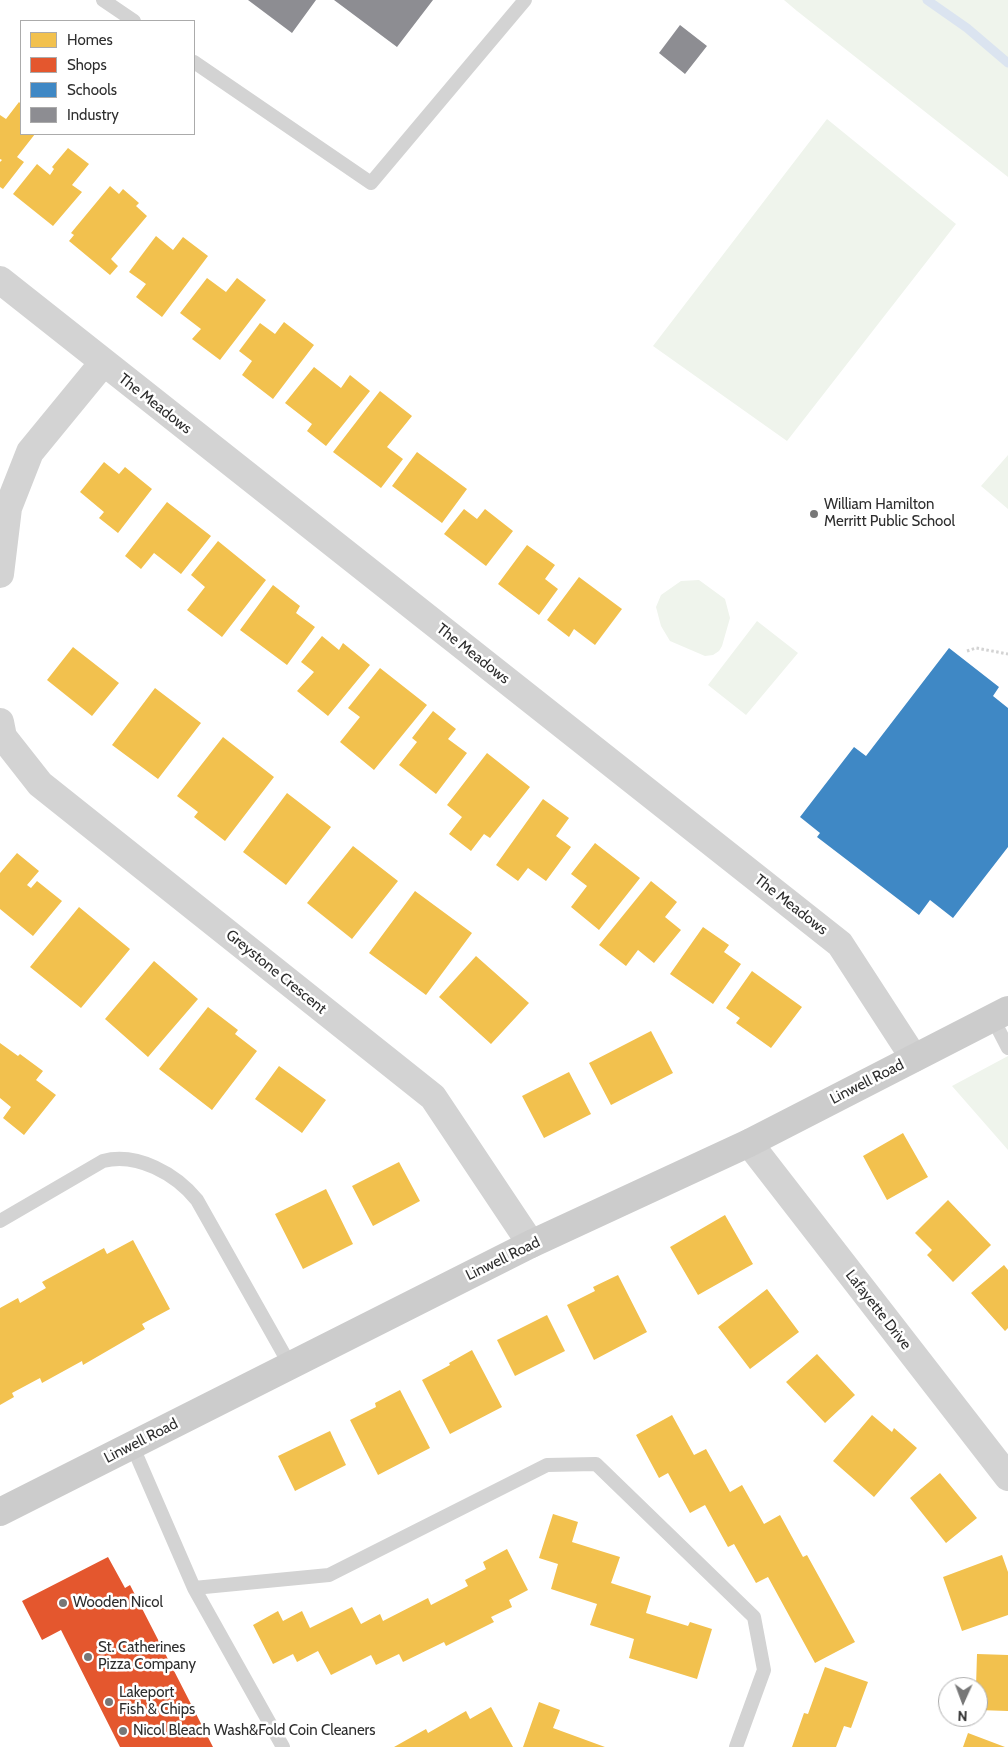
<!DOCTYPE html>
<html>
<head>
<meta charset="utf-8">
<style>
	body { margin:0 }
	#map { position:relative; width:1008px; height:1747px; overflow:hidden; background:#fff; font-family:Cabin,sans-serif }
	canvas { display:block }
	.legend { position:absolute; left:20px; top:20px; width:175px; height:115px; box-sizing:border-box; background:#fff; border:1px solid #ababab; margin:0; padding:6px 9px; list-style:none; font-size:15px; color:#2e2e2e }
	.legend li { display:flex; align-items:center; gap:10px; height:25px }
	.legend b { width:25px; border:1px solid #ababab }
	.north { position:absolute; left:938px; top:1677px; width:50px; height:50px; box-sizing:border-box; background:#fff; border:1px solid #ababab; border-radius:50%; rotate:182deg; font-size:14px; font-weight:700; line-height:20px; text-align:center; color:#2e2e2e }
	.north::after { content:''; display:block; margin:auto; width:18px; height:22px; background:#777; clip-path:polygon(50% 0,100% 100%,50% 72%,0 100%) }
</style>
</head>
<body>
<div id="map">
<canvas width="1008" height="1747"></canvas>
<ul class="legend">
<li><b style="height:14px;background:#f2c14e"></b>Homes</li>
<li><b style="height:14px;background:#e4572e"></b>Shops</li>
<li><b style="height:14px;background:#3f88c5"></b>Schools</li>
<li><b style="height:14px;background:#8d8d92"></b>Industry</li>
</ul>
<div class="north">N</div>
</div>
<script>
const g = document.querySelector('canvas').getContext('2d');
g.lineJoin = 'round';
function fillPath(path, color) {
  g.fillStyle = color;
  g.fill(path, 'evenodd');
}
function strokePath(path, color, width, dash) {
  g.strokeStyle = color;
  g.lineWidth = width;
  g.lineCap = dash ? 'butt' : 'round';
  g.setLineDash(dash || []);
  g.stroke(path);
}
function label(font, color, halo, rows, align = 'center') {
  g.font = font + ' Cabin,sans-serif';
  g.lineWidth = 5;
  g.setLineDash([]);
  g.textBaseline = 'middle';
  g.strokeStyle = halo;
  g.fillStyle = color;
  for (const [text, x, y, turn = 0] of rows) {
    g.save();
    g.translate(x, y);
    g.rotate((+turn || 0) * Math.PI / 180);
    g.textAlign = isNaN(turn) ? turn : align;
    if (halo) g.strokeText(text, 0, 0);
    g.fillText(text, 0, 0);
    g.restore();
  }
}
const green = new Path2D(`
	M784,0H1008V177L797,11Z
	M827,119L956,224L787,441L653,346Z
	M1008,455V509L981,486Z
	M699,580L725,599L730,618L722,646L719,651L713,655L705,656L670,641L661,626L656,607L661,595L681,581Z
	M757,621L798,653L746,715L708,685Z
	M1008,1056V1150L952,1086Z`);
const homes = new Path2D(`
	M19,102L21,104V134H35L17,157L24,162L3,189L0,187V162L2,160L0,159V115L6,119Z
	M68,148L89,164L72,185L82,192L53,226L13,194L37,164L50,175L54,169L52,167Z
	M110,186L119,194L123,189L139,203L136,206L147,216L111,259L118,266L110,275L69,241L74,235L71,233Z
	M156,236L173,250L183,237L208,256L162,317L136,297L146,284L129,272Z
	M207,278L226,292L237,278L266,300L220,360L192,339L201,329L180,313Z
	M284,322L314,345L273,399L242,375L252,361L239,351L260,323L275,334Z
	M314,367L341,388L350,375L370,391L326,446L307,431L312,424L285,403Z
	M380,391L412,416L387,447L403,459L381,488L333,452Z
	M417,452L467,489L442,523L392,486Z
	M104,462L119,474L125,467L152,489L118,533L99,518L104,512L80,492Z
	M167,502L211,536L181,574L154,553L141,569L125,556Z
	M464,509L477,519L485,509L513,531L486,566L444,534Z
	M218,541L266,580L222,637L187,610L205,587L191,575Z
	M527,545L555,565L545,579L558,589L539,615L498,584Z
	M579,577L622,609L595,645L574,629L569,637L547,620Z
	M273,585L300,606L296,613L315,627L287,665L240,630Z
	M322,636L339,650L343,643L370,665L328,716L297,691L314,672L301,662Z
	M73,647L119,683L92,716L47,680Z
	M380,668L427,705L374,770L340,742L360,717L348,708Z
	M155,688L201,723L158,779L112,745Z
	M433,711L456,729L448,739L467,753L436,794L399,765L417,742L412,738Z
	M223,737L274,777L225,841L194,817L198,812L177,796Z
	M487,753L530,787L490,838L484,834L471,851L449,834L462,817L447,805Z
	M287,793L331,827L286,885L243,852Z
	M543,799L569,818L556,836L571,847L546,881L528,868L518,881L496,865Z
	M595,843L640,878L599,930L571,907L587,886L571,874Z
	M353,846L398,881L352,939L307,903Z
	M17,853L39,871L27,885L31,888L37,881L62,901L33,936L0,909V873Z
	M651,881L677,902L665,917L681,930L654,963L638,950L626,966L599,945Z
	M415,891L472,933L426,995L369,953Z
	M79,907L130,949L81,1008L30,967Z
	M703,927L729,945L724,952L741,964L713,1004L670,974Z
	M476,956L529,1003L491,1044L439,997Z
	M154,961L198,999L148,1057L105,1019Z
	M752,971L802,1007L771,1048L736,1023L740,1018L726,1008Z
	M208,1007L238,1030L235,1034L257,1051L212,1110L159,1069Z
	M651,1031L673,1073L611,1105L589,1063Z
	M0,1043L18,1056L20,1054L43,1071L36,1080L56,1095L24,1135L3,1118L11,1107L0,1098Z
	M279,1066L326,1100L302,1133L255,1099Z
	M569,1072L591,1114L544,1138L522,1096Z
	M903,1133L928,1177L887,1200L863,1156Z
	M399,1162L420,1201L373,1226L352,1186Z
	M326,1189L353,1244L303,1269L275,1214Z
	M948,1200L991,1245L953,1282L927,1255L932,1250L915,1233Z
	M725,1215L753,1264L698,1295L670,1247Z
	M133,1240L170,1309L142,1324L145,1329L83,1365L82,1361L42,1383L40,1378L12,1393L14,1397L0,1405V1308L18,1298L20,1303L46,1288L42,1282L104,1248L107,1254Z
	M1004,1265L1008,1270V1328L1005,1331L971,1293Z
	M618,1275L647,1332L594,1360L567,1305L595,1291L593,1287Z
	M767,1289L799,1332L750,1369L718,1327Z
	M547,1315L565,1351L515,1376L497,1340Z
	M472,1350L502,1407L450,1434L422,1380L450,1365L449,1363Z
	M817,1354L855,1395L825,1423L786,1382Z
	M400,1390L430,1448L378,1475L350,1420L376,1407L375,1403Z
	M672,1415L694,1455L706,1449L730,1492L742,1485L764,1524L780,1515L803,1557L807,1555L855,1642L815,1663L768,1577L756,1583L734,1544L728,1547L705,1505L690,1513L668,1473L659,1478L636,1435Z
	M872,1415L892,1432L894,1428L917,1448L874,1497L833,1461Z
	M330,1431L346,1465L295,1491L278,1456Z
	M940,1473L977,1518L946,1543L910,1498Z
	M553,1514L578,1522L572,1542L620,1557L611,1583L651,1596L646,1613L688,1626L690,1622L712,1629L697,1679L629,1658L634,1639L590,1625L597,1604L551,1589L558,1564L539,1558Z
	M507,1549L528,1590L509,1600L512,1607L491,1617L494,1622L446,1646L444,1642L403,1662L399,1654L376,1665L371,1655L331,1675L318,1651L297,1662L293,1654L273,1664L253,1625L278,1611L283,1621L302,1611L310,1628L352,1607L361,1624L380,1614L383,1621L428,1598L431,1605L468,1586L465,1580L486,1569L483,1562Z
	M1002,1555L1008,1572V1615L962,1631L943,1577Z
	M977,1654L1008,1655V1711L978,1710V1687H976Z
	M825,1667L868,1682L851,1728L844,1726L836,1747H792L804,1713L808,1714Z
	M539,1702L560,1710L553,1728L605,1747H523Z
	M491,1707L513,1747H394L426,1729L428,1733L466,1711L470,1719Z
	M968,1733L1005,1747H963Z`);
const shops = new Path2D(`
	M108,1557L125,1588L130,1585L213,1747H120L61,1630L42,1640L22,1601Z`);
const schools = new Path2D(`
	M949,648L999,687L993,696L1008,708V847L953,918L930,900L919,915L817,837L820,833L800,817L854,747L866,756Z`);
const industry = new Path2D(`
	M248,0H316L292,33Z
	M334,0H433L397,47Z
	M680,25L707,46L685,74L659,53Z`);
const stream = new Path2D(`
	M927,0L967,28L1008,63`);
const path = new Path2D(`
	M967,651L976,648L1008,654`);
const lane = new Path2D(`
	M103,0L134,21
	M194,62L371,183L525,0
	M993,1019L1008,1048
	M0,1221L103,1161C137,1152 176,1174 197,1200L290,1365
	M132,1445L194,1588L283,1747
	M194,1588L329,1575L547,1465L596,1464L754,1617L764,1670L736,1747`);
const street = new Path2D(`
	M0,280L840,944L914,1058
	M0,574L8,508L30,452L103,363
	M0,722L3,737L40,784L433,1097L531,1244
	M749,1143L1008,1477`);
const secondary = new Path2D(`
	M0,1512L531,1244L749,1143L1008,1010`);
const markers = [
	[814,514,5,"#777"],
	[63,1603,5,"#777"],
	[88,1657,5,"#777"],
	[109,1702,5,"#777"],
	[123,1731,5,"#777"]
];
const streetNames = [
	["The Meadows",155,404,38],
	["The Meadows",473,654,38],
	["The Meadows",791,905,38],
	["Greystone Crescent",276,972,39],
	["Linwell Road",867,1082,-27],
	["Linwell Road",503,1259,-26],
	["Lafayette Drive",878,1310,52],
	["Linwell Road",141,1441,-27]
];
const poiNames = [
	["William Hamilton",824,505],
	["Merritt Public School",824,522],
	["Wooden Nicol",73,1603],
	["St. Catherines",98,1648],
	["Pizza Company",98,1665],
	["Lakeport",119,1693],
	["Fish & Chips",119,1710],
	["Nicol Bleach Wash&Fold Coin Cleaners",133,1731]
];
fillPath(green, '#eff4ec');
fillPath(homes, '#f2c14e');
fillPath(shops, '#e4572e');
fillPath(schools, '#3f88c5');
fillPath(industry, '#8d8d92');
strokePath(stream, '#dbe4f0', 9);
strokePath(path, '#d3d3d3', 3, [2.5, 2.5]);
strokePath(lane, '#d3d3d3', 14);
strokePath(street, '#d3d3d3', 28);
strokePath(secondary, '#ccc', 28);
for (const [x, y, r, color] of markers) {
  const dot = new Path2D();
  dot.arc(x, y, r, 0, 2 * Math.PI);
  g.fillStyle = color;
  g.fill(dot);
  strokePath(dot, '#fff', 2);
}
label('15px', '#2e2e2e', '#fff', streetNames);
label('15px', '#2e2e2e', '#fff', poiNames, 'left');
</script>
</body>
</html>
